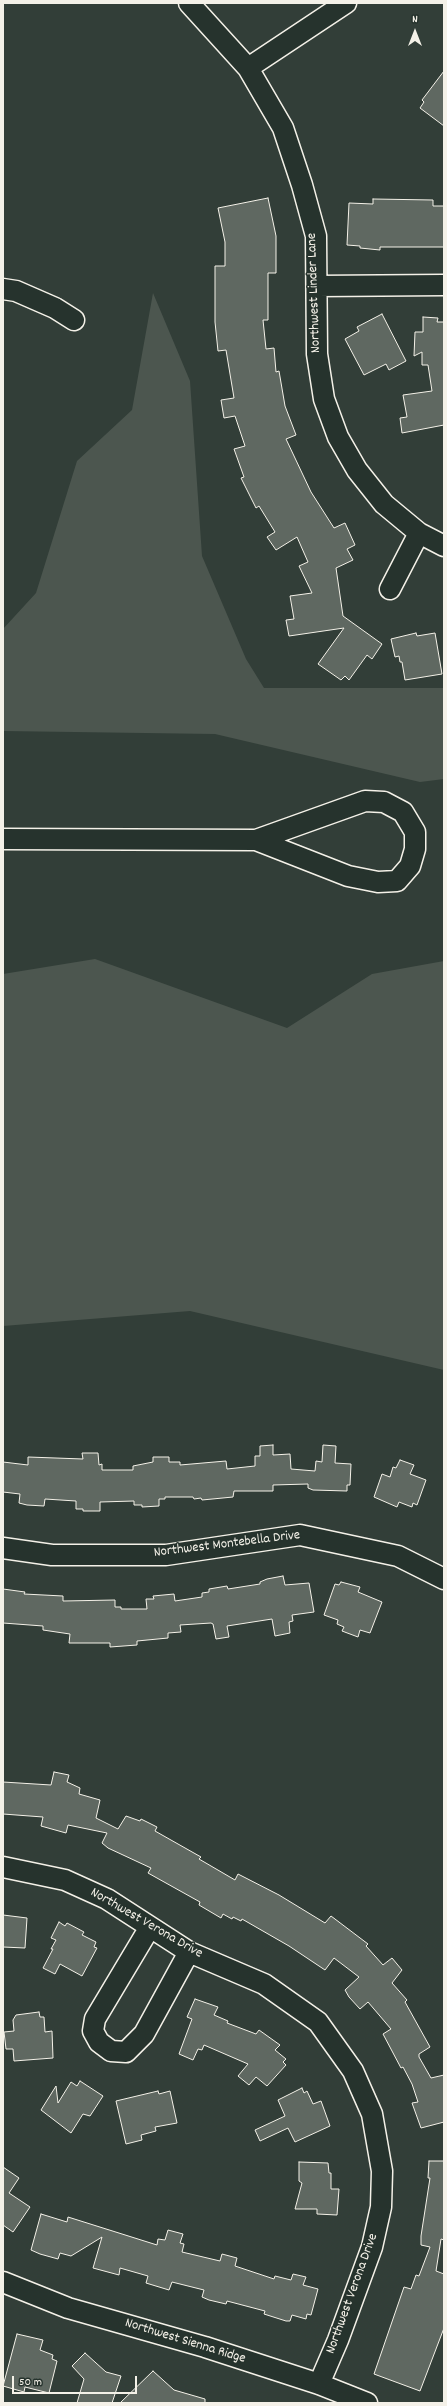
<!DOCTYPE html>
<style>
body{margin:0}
#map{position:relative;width:447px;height:2406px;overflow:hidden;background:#323e38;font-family:Dekko,sans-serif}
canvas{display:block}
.frame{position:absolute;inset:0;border:4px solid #f4f1e8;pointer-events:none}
.north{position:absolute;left:395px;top:12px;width:40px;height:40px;-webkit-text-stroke:3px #26332d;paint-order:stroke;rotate:0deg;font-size:11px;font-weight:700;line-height:16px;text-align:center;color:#f4f1e8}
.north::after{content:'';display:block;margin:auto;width:14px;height:18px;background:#f4f1e8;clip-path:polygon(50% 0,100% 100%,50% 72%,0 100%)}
.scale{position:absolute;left:12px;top:2376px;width:125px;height:18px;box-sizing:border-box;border:2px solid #f4f1e8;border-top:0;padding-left:5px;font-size:12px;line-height:14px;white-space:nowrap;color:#f4f1e8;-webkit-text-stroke:3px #26332d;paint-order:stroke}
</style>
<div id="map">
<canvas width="447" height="2406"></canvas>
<div class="frame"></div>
<div class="north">N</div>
<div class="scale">50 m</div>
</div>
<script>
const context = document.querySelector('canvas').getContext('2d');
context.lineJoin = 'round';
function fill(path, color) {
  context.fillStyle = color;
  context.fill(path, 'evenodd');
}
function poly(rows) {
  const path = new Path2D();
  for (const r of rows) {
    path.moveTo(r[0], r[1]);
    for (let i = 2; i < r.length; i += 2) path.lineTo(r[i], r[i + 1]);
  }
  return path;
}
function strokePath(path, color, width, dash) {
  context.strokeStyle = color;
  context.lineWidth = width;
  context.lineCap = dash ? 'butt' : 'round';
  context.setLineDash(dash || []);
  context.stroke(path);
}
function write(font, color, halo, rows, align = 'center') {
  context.font = font + ' Dekko,sans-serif';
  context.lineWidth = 3;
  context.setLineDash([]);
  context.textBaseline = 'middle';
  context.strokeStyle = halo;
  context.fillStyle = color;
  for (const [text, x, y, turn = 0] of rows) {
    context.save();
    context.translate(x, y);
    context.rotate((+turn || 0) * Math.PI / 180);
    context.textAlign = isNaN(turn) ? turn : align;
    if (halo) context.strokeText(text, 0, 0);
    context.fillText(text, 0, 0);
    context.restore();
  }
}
fill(poly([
 [153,293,190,381,202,556,246,659,264,688,444,688,444,779,420,782,215,734,3,731,3,629,36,593,77,461,132,410],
 [95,959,287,1028,372,974,444,961,444,1370,190,1311,3,1326,3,974]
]), '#4c564f');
const building = poly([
 [444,71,444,126,420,108,424,102,422,100,444,71],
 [268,198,276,236,276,273,268,273,268,320,263,320,266,349,274,348,276,372,279,371,285,406,296,435,286,439,311,492,334,528,345,523,355,545,347,549,353,560,336,568,343,616,382,644,372,659,367,655,349,680,345,676,341,680,318,664,344,628,289,636,286,620,294,619,290,596,312,593,299,566,308,562,297,537,276,550,267,537,275,532,259,506,256,508,241,478,244,477,234,449,245,446,235,416,224,418,221,400,234,398,226,350,218,351,215,322,215,266,225,266,225,242,218,208,268,198],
 [373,199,433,200,433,206,444,206,444,247,380,247,380,250,360,248,360,246,347,245,349,203,373,204,373,199],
 [382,314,406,361,389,370,386,364,364,375,345,339,359,331,357,327,382,314],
 [423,317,438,318,437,322,444,322,444,425,402,433,400,418,407,417,403,395,432,391,428,365,422,365,422,352,414,356,415,332,423,332,423,317],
 [416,633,417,636,435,633,442,674,405,680,402,662,400,662,399,656,395,657,391,639,416,633],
 [273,1445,273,1455,290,1454,291,1469,315,1471,316,1461,322,1462,323,1445,336,1446,335,1463,351,1464,350,1485,347,1485,347,1491,313,1490,308,1488,308,1484,273,1485,273,1491,234,1491,233,1497,202,1500,201,1498,194,1499,193,1497,165,1497,165,1499,159,1499,159,1506,142,1507,142,1505,134,1505,134,1501,100,1502,100,1511,83,1511,83,1509,76,1509,76,1501,45,1499,44,1506,27,1505,19,1503,20,1494,3,1492,3,1462,28,1465,28,1457,83,1459,82,1453,98,1453,99,1465,102,1464,102,1470,133,1470,133,1466,153,1462,153,1457,169,1457,169,1462,180,1462,180,1465,226,1461,227,1469,255,1466,255,1456,260,1456,260,1446,273,1445],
 [400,1460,414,1465,410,1474,426,1480,417,1505,413,1503,412,1507,399,1502,397,1507,374,1497,382,1474,390,1477,393,1467,396,1468,400,1460],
 [283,1576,285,1585,309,1583,314,1612,292,1615,293,1621,289,1622,290,1633,275,1636,272,1619,227,1626,229,1637,216,1639,213,1624,211,1623,180,1625,181,1632,168,1633,168,1638,137,1641,137,1645,110,1647,110,1643,69,1643,70,1634,43,1630,43,1626,3,1623,3,1589,25,1592,24,1594,63,1596,63,1601,115,1600,115,1607,121,1607,121,1609,147,1609,146,1599,154,1599,153,1596,174,1594,175,1601,202,1597,202,1593,209,1592,209,1589,227,1586,228,1589,260,1584,260,1582,267,1579,283,1576],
 [341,1582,360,1587,358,1592,382,1602,370,1633,360,1630,358,1637,342,1631,344,1627,337,1624,338,1620,324,1615,335,1584,339,1585,341,1582],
 [54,1772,69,1775,67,1782,80,1788,79,1794,100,1800,96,1818,118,1829,126,1816,140,1821,141,1819,157,1827,155,1831,201,1857,199,1859,235,1880,238,1874,279,1895,325,1923,331,1916,368,1944,366,1946,383,1965,392,1958,402,1970,392,1983,407,2000,405,2002,430,2047,419,2054,419,2057,431,2078,444,2075,444,2122,421,2128,412,2103,418,2102,412,2084,403,2067,401,2068,383,2034,391,2029,368,2002,360,2009,349,1997,345,1990,359,1977,334,1958,325,1970,289,1946,242,1919,241,1921,233,1917,232,1919,223,1914,221,1918,199,1905,200,1902,148,1873,151,1868,108,1848,102,1843,107,1833,68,1825,66,1833,41,1826,43,1817,3,1814,3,1782,51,1785,54,1772],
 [3,1915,27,1918,25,1948,3,1947,3,1915],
 [59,1922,65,1926,67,1923,84,1932,82,1935,96,1942,94,1947,97,1948,82,1976,60,1964,55,1974,43,1968,53,1949,51,1949,56,1940,51,1938,59,1922],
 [195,1999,218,2007,214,2015,228,2021,227,2023,256,2034,259,2030,280,2045,275,2050,286,2059,283,2062,286,2065,267,2086,256,2077,249,2085,238,2076,248,2064,204,2045,202,2050,198,2049,193,2060,179,2054,192,2019,187,2017,195,1999],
 [39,2012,40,2017,44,2017,45,2032,52,2031,53,2058,14,2061,13,2049,6,2049,4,2032,14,2031,13,2020,16,2015,39,2012],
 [80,2081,103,2096,90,2116,83,2114,71,2133,41,2110,56,2086,58,2103,71,2082,77,2086,80,2081],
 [302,2088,304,2093,307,2091,313,2104,321,2101,330,2126,295,2142,288,2128,260,2141,255,2130,285,2116,278,2100,302,2088],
 [158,2091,159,2094,170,2091,177,2123,155,2127,156,2131,141,2135,142,2140,126,2144,116,2101,158,2091],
 [429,2161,444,2161,444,2240,441,2239,436,2271,444,2274,444,2328,420,2391,374,2374,404,2287,411,2289,416,2275,419,2276,430,2247,421,2245,421,2236,430,2178,428,2178,429,2161],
 [299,2162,328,2163,329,2173,331,2173,331,2189,339,2189,337,2215,317,2214,317,2209,295,2209,302,2183,299,2181,299,2162],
 [3,2167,19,2178,9,2193,30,2207,13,2232,3,2225,3,2167],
 [41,2214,67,2222,68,2217,157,2245,158,2239,165,2240,168,2230,183,2234,180,2243,184,2244,182,2252,220,2261,222,2254,237,2258,235,2266,274,2279,275,2276,291,2280,293,2274,306,2277,303,2285,318,2289,311,2315,307,2314,306,2319,292,2315,290,2321,286,2321,264,2314,265,2311,227,2301,226,2304,209,2300,202,2297,204,2290,172,2282,169,2290,146,2283,148,2276,120,2268,119,2275,93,2268,102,2237,71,2256,60,2253,58,2259,40,2254,31,2250,41,2214],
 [17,2334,43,2340,40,2350,53,2355,52,2359,57,2361,49,2393,25,2387,24,2392,3,2386,17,2334],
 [85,2353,106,2372,121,2376,112,2403,77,2403,84,2379,72,2366,85,2353],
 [153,2371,174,2390,205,2399,205,2403,120,2403,153,2371]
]);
fill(building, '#5f6861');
strokePath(building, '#f4f1e8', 1);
const street = poly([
 [189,3,248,68,283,128,302,185,316,236,317,354,324,399,338,437,357,470,384,504,419,533,444,546],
 [248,68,346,3],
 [317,286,444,285],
 [3,289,16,291,55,308,74,320],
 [390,589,419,533],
 [3,839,256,840,365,801,384,802,403,812,415,832,415,849,410,866,397,881,378,882,348,876,256,840],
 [3,1548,52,1555,166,1555,300,1535,398,1556,444,1579],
 [3,1867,65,1880,107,1899,189,1952,264,1984,318,2022,353,2071,372,2114,382,2171,381,2207,372,2247,338,2340,319,2384],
 [150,1927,95,2019,93,2031,99,2042,111,2051,126,2052,144,2034,189,1952],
 [3,2282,68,2308,205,2347,319,2384,367,2403]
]);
strokePath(street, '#f4f1e8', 23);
strokePath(street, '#26332d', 20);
write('14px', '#f4f1e8', '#26332d', [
 ["Northwest Linder Lane",315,293,-92],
 ["Northwest Montebella Drive",227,1545,-7],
 ["Northwest Verona Drive",146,1924,30],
 ["Northwest Verona Drive",353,2294,-70],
 ["Northwest Sienna Ridge",185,2342,17]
]);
</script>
